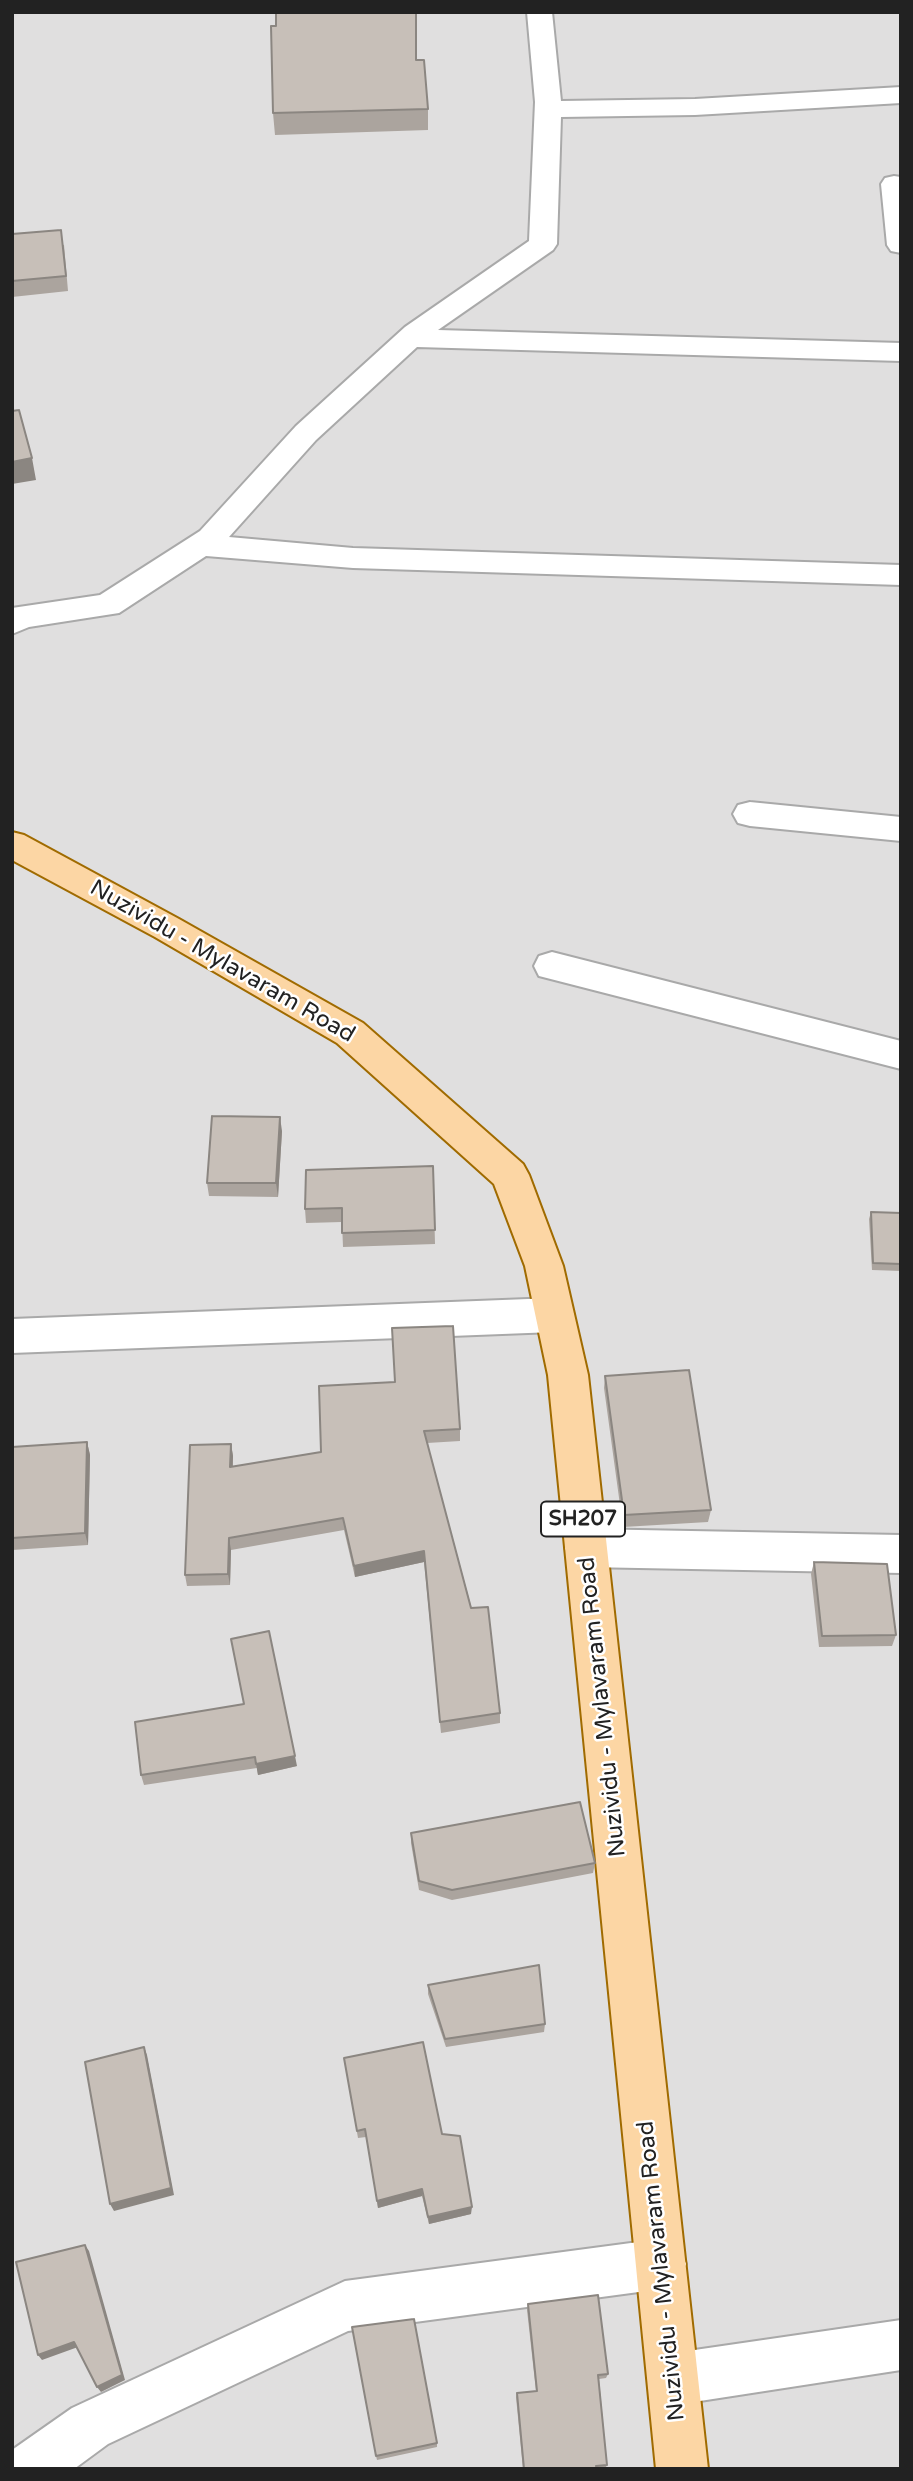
<!DOCTYPE html>
<style>
body{margin:0}
#map{position:relative;width:913px;height:2481px;overflow:hidden;background:#f2efe9;font-family:"Varela Round",sans-serif}
canvas{display:block}
.frame{position:absolute;inset:0;border:14px solid #222;pointer-events:none}
</style>
<div id="map">
<canvas width="913" height="2481"></canvas>
<div class="frame"></div>
</div>
<script>
const context = document.querySelector('canvas').getContext('2d');
context.lineJoin = 'round';
function fill(path, color) {
  context.fillStyle = color;
  context.fill(path, 'evenodd');
}
function poly(rows) {
  const path = new Path2D();
  for (const r of rows) {
    path.moveTo(r[0], r[1]);
    for (let i = 2; i < r.length; i += 2) path.lineTo(r[i], r[i + 1]);
  }
  return path;
}
function strokePath(path, color, width, dash) {
  context.strokeStyle = color;
  context.lineWidth = width;
  context.lineCap = dash ? 'butt' : 'round';
  context.setLineDash(dash || []);
  context.stroke(path);
}
function write(font, color, halo, rows, align = 'center') {
  context.font = font + ' "Varela Round",sans-serif';
  context.lineWidth = 5;
  context.setLineDash([]);
  context.textBaseline = 'middle';
  context.strokeStyle = halo;
  context.fillStyle = color;
  for (const [text, x, y, turn = 0] of rows) {
    context.save();
    context.translate(x, y);
    context.rotate((+turn || 0) * Math.PI / 180);
    context.textAlign = isNaN(turn) ? turn : align;
    if (halo) context.strokeText(text, 0, 0);
    context.fillText(text, 0, 0);
    context.restore();
  }
}
fill(poly([
 [12,12,901,12,901,2469,12,2469]
]), '#e0dfdf');
const minor = poly([
 [527,12,552,12,561,101,695,99,901,87,901,103,695,115,561,117,557,244,553,250,438,330,901,343,901,361,417,347,316,440,229,537,353,548,901,565,901,585,353,568,206,556,119,613,29,627,12,634,12,608,100,595,200,531,296,426,405,327,529,241,535,102,527,12],
 [894,176,901,177,901,253,891,251,887,245,881,184,885,178,894,176],
 [750,802,901,817,901,841,750,826,738,823,733,814,738,805,750,802],
 [552,952,901,1041,901,1069,539,976,534,966,539,956,552,952],
 [554,1298,568,1303,574,1315,568,1327,554,1332,12,1353,12,1319,554,1298],
 [586,1529,901,1535,901,1573,586,1567,571,1561,565,1548,571,1535,586,1529],
 [661,2239,679,2246,686,2264,679,2282,661,2289,348,2331,108,2444,74,2469,12,2469,12,2450,72,2408,345,2281,661,2239],
 [901,2320,901,2370,674,2405,656,2397,648,2379,656,2361,674,2353,901,2320]
]);
const primary = poly([
 [12,832,24,835,179,919,363,1023,523,1164,529,1175,563,1266,588,1375,708,2469,656,2469,548,1375,525,1266,494,1184,337,1043,155,937,12,860,12,832]
]);
strokePath(minor, '#a9a9a9', 4);
strokePath(primary, '#a06b00', 4);
fill(minor, '#fff');
fill(primary, '#fcd6a4');
fill(poly([
 [417,60,428,109,428,130,275,135,273,113],
 [12,234,64,245,68,291,12,297],
 [282,1131,278,1197,209,1196,207,1183],
 [433,1166,435,1244,343,1247,342,1222,306,1223,305,1209],
 [871,1212,901,1213,901,1271,872,1270,869,1219],
 [605,1376,711,1510,708,1522,623,1527,604,1388],
 [319,1386,460,1429,460,1441,427,1443,500,1713,500,1723,441,1733,424,1562,355,1577,344,1530,231,1550,230,1585,187,1586,185,1575,231,1444,233,1456,233,1467,321,1452],
 [87,1442,90,1455,88,1545,12,1550,12,1447],
 [814,1562,896,1635,892,1646,819,1647,811,1574],
 [135,1722,297,1766,258,1775,257,1768,144,1785,141,1775],
 [411,1833,595,1863,593,1873,452,1900,419,1890,411,1843],
 [428,1985,545,2024,544,2032,446,2047,428,1994],
 [344,2058,442,2134,471,2214,429,2224,422,2196,378,2208,366,2137,358,2138],
 [528,2304,608,2374,606,2378,599,2379,607,2465,605,2469,523,2469,516,2397,517,2393,536,2391,527,2310],
 [437,2443,437,2447,377,2460,376,2456]
]), '#aba49e');
fill(poly([
 [32,458,36,480,12,484,12,462],
 [280,1117,282,1131,278,1197,276,1183],
 [87,1442,90,1455,88,1545,85,1533],
 [231,1444,233,1456,232,1479,230,1467],
 [229,1538,231,1550,230,1585,228,1574],
 [424,1551,424,1562,355,1577,354,1566],
 [295,1756,297,1766,258,1775,256,1764],
 [144,2047,147,2055,174,2195,114,2211,110,2204],
 [422,2189,422,2196,378,2208,377,2201],
 [472,2207,471,2214,429,2224,428,2217],
 [85,2245,89,2251,125,2380,101,2392,97,2387],
 [74,2342,78,2347,42,2360,38,2355]
]), '#8b8681');
const building = poly([
 [276,12,416,12,416,60,424,60,428,109,273,113,271,26,276,26,276,12],
 [61,230,66,276,12,281,12,234,61,230],
 [19,410,32,458,12,462,12,411,19,410],
 [212,1116,280,1117,276,1183,207,1183,212,1116],
 [433,1166,435,1230,342,1233,342,1208,305,1209,306,1170,433,1166],
 [871,1212,901,1213,901,1264,873,1263,871,1212],
 [453,1326,460,1429,424,1431,471,1608,488,1607,500,1713,440,1722,424,1551,354,1566,343,1518,229,1538,228,1574,185,1575,190,1445,231,1444,230,1467,321,1452,319,1386,395,1382,392,1328,453,1326],
 [689,1370,711,1510,624,1515,605,1376,689,1370],
 [87,1442,85,1533,12,1538,12,1447,87,1442],
 [814,1562,887,1564,896,1635,822,1636,814,1562],
 [269,1631,295,1756,256,1764,255,1757,141,1775,135,1722,244,1704,231,1639,269,1631],
 [580,1802,595,1863,452,1890,419,1881,411,1833,580,1802],
 [539,1965,545,2024,445,2039,428,1985,539,1965],
 [423,2042,442,2134,460,2136,472,2207,428,2217,422,2189,377,2201,365,2129,357,2131,344,2058,423,2042],
 [144,2047,171,2188,110,2204,85,2062,144,2047],
 [85,2245,122,2375,97,2387,74,2342,38,2355,16,2262,85,2245],
 [598,2295,608,2374,598,2375,607,2465,596,2466,597,2469,524,2469,517,2393,537,2391,528,2304,598,2295],
 [414,2319,437,2443,376,2456,352,2327,414,2319]
]);
fill(building, '#c7bfb8');
strokePath(building, '#8b8681', 2);
for (const [x, y, w] of [
 [583,1519,84]
]) {
  const box = new Path2D();
  box.roundRect(x - w / 2, y - 17.5, w, 35, 5);
  context.fillStyle = '#fff';
  context.fill(box);
  strokePath(box, '#222', 2);
}
write('bold 21px', '#222', null, [
 ["SH207",583,1519]
]);
write('23px', '#222', '#fff', [
 ["Nuzividu - Mylavaram Road",222,962,30],
 ["Nuzividu - Mylavaram Road",603,1707,-96],
 ["Nuzividu - Mylavaram Road",662,2271,-96]
]);
</script>
